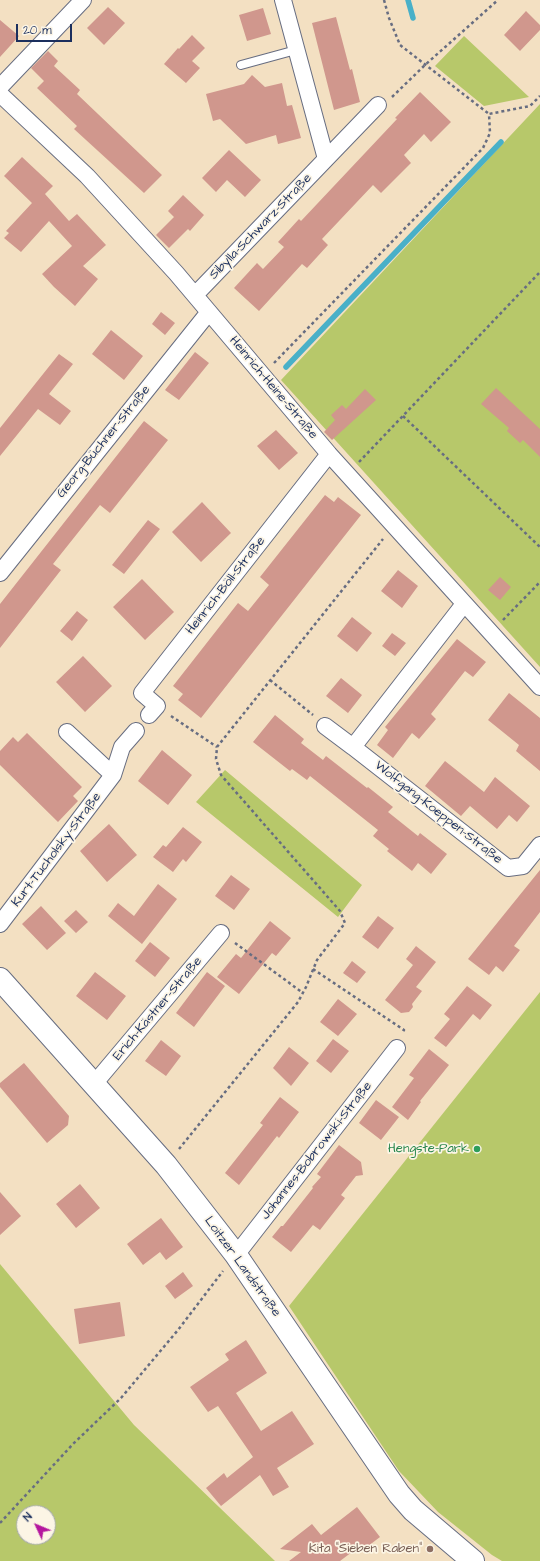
<!DOCTYPE html>
<meta charset="utf-8">
<style>
body{margin:0}
#map{position:relative;width:540px;height:1561px;overflow:hidden;background:#f3e0c2;font-family:"Architects Daughter",sans-serif}
canvas{display:block}
.north{position:absolute;left:16px;top:1505px;width:40px;height:40px;box-sizing:border-box;background:#fcf5e5;border:1px solid #a2a6af;border-radius:50%;rotate:314deg;font-size:11px;font-weight:700;line-height:16px;text-align:center;color:#1b2f5e}
.north::after{content:'';display:block;margin:auto;width:14px;height:18px;background:#b5179e;clip-path:polygon(50% 0,100% 100%,50% 72%,0 100%)}
.scale{position:absolute;left:16px;top:24px;width:56px;height:18px;box-sizing:border-box;border:2px solid #1b2f5e;border-top:0;padding-left:5px;font-size:12px;line-height:14px;white-space:nowrap;color:#1b2f5e;-webkit-text-stroke:3px #fcf5e5;paint-order:stroke}
</style>
<div id="map">
<canvas width="540" height="1561"></canvas>
<div class="north">N</div>
<div class="scale">20 m</div>
</div>
<script>
const context = document.querySelector('canvas').getContext('2d');
context.lineJoin = 'round';
function fill(path, color) {
  context.fillStyle = color;
  context.fill(path, 'evenodd');
}
function poly(rows) {
  const path = new Path2D();
  for (const r of rows) {
    path.moveTo(r[0], r[1]);
    for (let i = 2; i < r.length; i += 2) path.lineTo(r[i], r[i + 1]);
  }
  return path;
}
function strokePath(path, color, width, dash) {
  context.strokeStyle = color;
  context.lineWidth = width;
  context.lineCap = dash ? 'butt' : 'round';
  context.setLineDash(dash || []);
  context.stroke(path);
}
function write(font, color, halo, rows, align = 'center') {
  context.font = font + ' "Architects Daughter",sans-serif';
  context.lineWidth = 3.5;
  context.setLineDash([]);
  context.textBaseline = 'middle';
  context.strokeStyle = halo;
  context.fillStyle = color;
  for (const [text, x, y, turn = 0] of rows) {
    context.save();
    context.translate(x, y);
    context.rotate((+turn || 0) * Math.PI / 180);
    context.textAlign = isNaN(turn) ? turn : align;
    if (halo) context.strokeText(text, 0, 0);
    context.fillText(text, 0, 0);
    context.restore();
  }
}
fill(poly([
 [464,36,529,97,484,106,435,66],
 [540,104,540,667,281,380],
 [225,770,362,885,338,917,196,802],
 [540,992,540,1561,502,1561,492,1555,438,1512,399,1471,289,1306],
 [0,1264,134,1425,275,1561,0,1561],
 [24,1513,48,1513,48,1537,24,1537]
]), '#b7c86a');
strokePath(poly([
 [408,0,413,18],
 [286,367,501,142]
]), '#49b0c8', 5.5);
fill(poly([
 [108,7,125,23,104,45,87,28],
 [263,8,271,34,247,41,239,15],
 [526,11,540,25,540,30,520,51,504,35],
 [336,17,350,70,352,69,360,102,334,110,312,23],
 [0,20,19,36,0,57],
 [192,35,205,48,192,61,200,68,186,83,164,64,178,48,179,49],
 [48,51,58,61,54,66,80,90,77,94,162,175,144,193,74,129,77,126,37,88,44,81,31,68],
 [252,75,265,87,282,83,287,106,292,105,301,138,278,144,276,135,246,144,220,119,213,121,206,94,244,84],
 [420,92,451,122,431,142,424,134,404,155,411,163,381,193,373,185,322,239,328,245,307,268,302,264,259,311,234,288,257,263,263,269,284,247,278,242,299,219,301,221,397,119,395,118],
 [229,150,261,180,245,197,227,180,216,192,202,178],
 [22,157,53,186,45,194,69,221,77,214,106,245,83,266,98,279,75,306,54,287,42,274,72,246,49,221,21,252,4,238,9,233,6,231,32,203,4,176],
 [183,195,204,215,190,231,188,229,169,248,156,235,174,217,168,211],
 [161,312,175,323,165,335,152,324],
 [111,330,143,356,124,380,92,354],
 [195,352,209,363,179,400,165,390],
 [59,354,73,364,49,394,71,411,60,425,38,409,0,456,0,428],
 [496,388,540,429,540,457,523,440,520,443,507,431,509,428,481,404],
 [365,389,376,400,332,440,324,432,335,420,331,415,342,405,346,409],
 [144,421,168,440,110,513,100,505,53,564,61,570,0,648,0,604],
 [276,430,298,453,279,470,257,446],
 [325,495,334,502,338,497,361,515,201,718,178,700,183,694,173,686,238,603,248,611,269,585,260,577],
 [202,502,231,533,201,562,172,532],
 [148,520,160,529,124,574,112,565],
 [398,570,418,586,402,608,381,591],
 [500,577,511,587,500,600,488,590],
 [142,579,174,612,145,640,113,607],
 [77,611,88,620,72,641,60,631],
 [352,617,372,633,357,652,337,636],
 [392,633,406,643,395,656,382,646],
 [457,639,486,662,473,677,465,671,431,714,436,719,419,739,412,733,393,758,377,745,388,730,385,727],
 [83,656,112,686,85,712,56,682],
 [341,678,362,695,348,713,326,696],
 [509,693,540,718,540,771,516,751,519,745,488,720],
 [275,715,304,739,301,743,323,760,326,756,367,788,368,787,393,807,388,812,418,836,420,833,447,854,431,874,418,863,412,871,387,851,389,849,373,836,378,830,310,776,307,780,292,769,290,771,253,742],
 [27,733,82,787,73,796,78,801,58,822,0,765,0,751,13,737,18,742],
 [162,750,192,775,168,805,138,781],
 [445,761,484,792,495,777,530,806,517,822,509,815,497,829,470,806,461,816,425,786],
 [109,824,137,855,107,882,80,851],
 [183,827,202,842,186,862,183,859,173,872,153,857,163,845,166,847],
 [540,870,540,912,514,946,520,950,503,972,496,966,489,975,468,959],
 [231,875,250,889,234,910,215,896],
 [158,884,177,899,142,944,108,916,118,903,134,916],
 [41,906,66,933,47,950,22,924],
 [76,910,88,922,76,933,64,921],
 [378,916,394,928,378,949,362,937],
 [270,921,291,938,276,956,272,953,239,994,217,977,236,954,241,958],
 [150,942,170,958,155,977,135,961],
 [416,946,436,962,416,987,422,991,412,1004,413,1007,409,1012,401,1013,385,1000,413,965,406,959],
 [352,961,366,972,357,983,343,973],
 [95,972,126,996,107,1020,76,996],
 [207,972,225,986,194,1027,176,1013],
 [467,986,492,1005,480,1020,473,1014,446,1047,434,1038,450,1019,444,1014],
 [338,999,357,1014,338,1036,320,1022],
 [333,1039,349,1051,331,1073,316,1061],
 [161,1040,181,1056,166,1076,145,1061],
 [289,1047,309,1063,291,1086,273,1068],
 [429,1049,449,1065,420,1101,421,1102,408,1120,392,1107,414,1078,409,1075],
 [24,1063,69,1116,68,1125,47,1143,0,1087,0,1083],
 [280,1097,299,1112,279,1138,277,1136,239,1185,225,1173,263,1125,260,1123],
 [376,1100,399,1117,381,1140,359,1123],
 [339,1145,361,1162,363,1175,356,1176,341,1195,345,1198,320,1230,313,1225,291,1252,272,1237,281,1226,283,1226,313,1188,312,1187,321,1177,317,1174],
 [80,1184,100,1208,76,1228,56,1204],
 [0,1192,21,1216,0,1235],
 [161,1218,183,1247,166,1260,160,1252,143,1265,127,1244],
 [183,1272,193,1286,175,1299,165,1286],
 [120,1302,125,1336,79,1344,74,1309],
 [246,1340,267,1373,236,1393,261,1431,292,1411,314,1444,277,1468,289,1487,273,1496,260,1475,221,1506,206,1488,224,1473,227,1478,253,1457,218,1406,208,1412,190,1387,229,1360,225,1354],
 [357,1507,380,1537,359,1553,356,1549,340,1561,289,1561,301,1552,280,1549,312,1524,321,1535]
]), '#d0978d');
const service = poly([
 [241,65,296,50]
]);
const minor = poly([
 [0,87,83,0],
 [0,94,87,176,176,273,329,454,540,687],
 [326,159,378,105],
 [195,295,326,159,283,0],
 [0,573,209,312],
 [464,604,353,747,508,868,523,866,540,845],
 [149,715,157,706,142,693,329,454],
 [325,726,353,747],
 [67,732,113,775],
 [0,924,113,775,122,747,136,731],
 [94,1084,221,933],
 [236,1255,397,1048]
]);
const secondary = poly([
 [0,979,166,1165,236,1255,399,1494,413,1510,473,1561]
]);
strokePath(service, '#676d81', 10);
strokePath(minor, '#676d81', 18);
strokePath(secondary, '#676d81', 24);
strokePath(poly([
 [384,0,389,18,400,45,489,114],
 [392,97,425,65,498,0],
 [274,363,483,148,490,133,489,114,530,106,540,96],
 [403,416,540,547],
 [359,462,540,272],
 [503,620,540,582],
 [270,680,313,715],
 [171,716,217,747],
 [235,943,303,993],
 [313,969,404,1030,403,1032],
 [179,1149,298,1002,306,987,317,960,345,923,340,911,221,775,216,759,217,747,383,539],
 [0,1523,73,1444,121,1398,178,1330,223,1271]
]), '#676d81', 2.5, [3, 3]);
strokePath(service, '#fff', 8);
strokePath(minor, '#fff', 16);
strokePath(secondary, '#fff', 22);
for (const [x, y, r, color] of [
 [477,1149,4,"#2e9e5b"],
 [430,1549,4,"#8d6e63"]
]) {
  const dot = new Path2D();
  dot.arc(x, y, r, 0, 2 * Math.PI);
  context.fillStyle = color;
  context.fill(dot);
  strokePath(dot, '#fcf5e5', 1.5);
}
write('13px', '#1b2f5e', '#fcf5e5', [
 ["Sibylla-Schwarz-Straße",261,227,-46],
 ["Heinrich-Heine-Straße",273,388,50],
 ["Georg-Büchner-Straße",104,442,-51],
 ["Heinrich-Böll-Straße",226,586,-52],
 ["Wolfgang-Koeppen-Straße",438,813,38],
 ["Kurt-Tucholsky-Straße",57,850,-53],
 ["Erich-Kästner-Straße",158,1009,-50],
 ["Johannes-Bobrowski-Straße",317,1151,-52],
 ["Loitzer Landstraße",242,1267,54]
]);
write('13px', '#27864d', '#fcf5e5', [
 ["Hengste-Park",469,1149]
], 'right');
write('13px', '#785e54', '#fcf5e5', [
 ["Kita \"Sieben Raben\"",422,1549]
], 'right');
</script>
